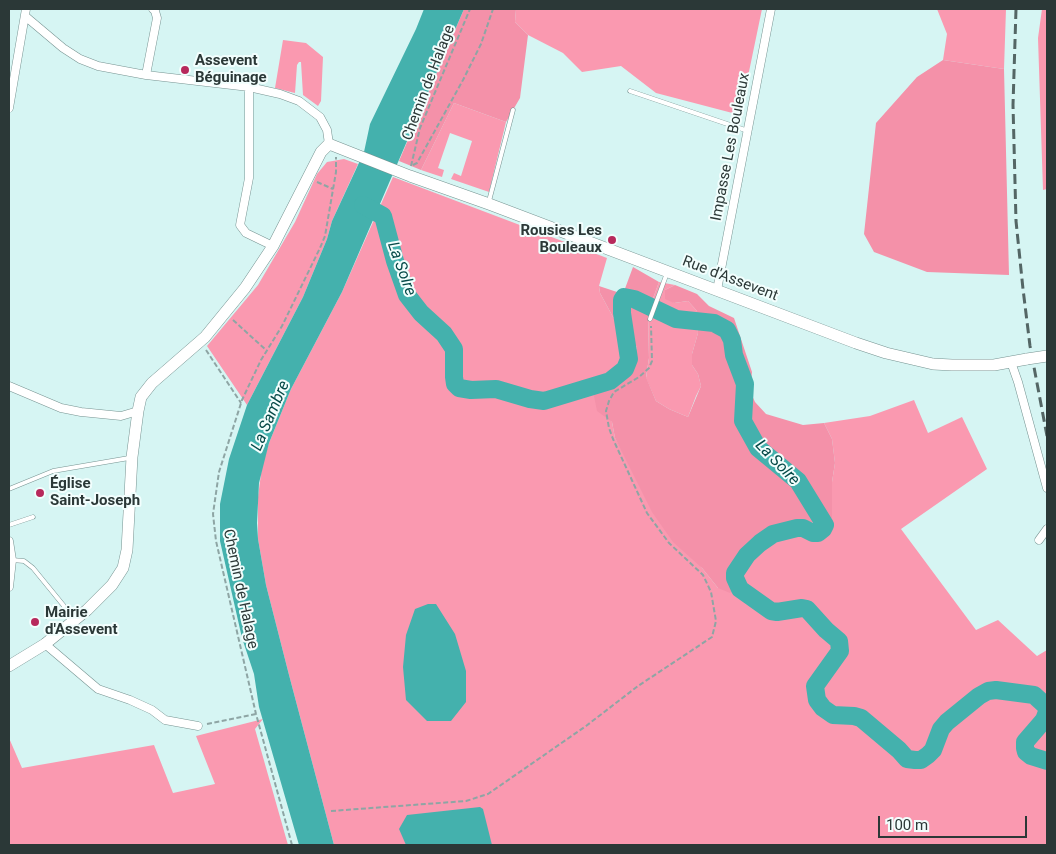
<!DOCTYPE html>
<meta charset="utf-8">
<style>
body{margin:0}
#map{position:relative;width:1056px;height:854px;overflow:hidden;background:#d6f5f3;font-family:Roboto,sans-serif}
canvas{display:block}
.frame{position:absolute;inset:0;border:10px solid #2b3837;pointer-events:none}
.scale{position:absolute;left:878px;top:816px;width:149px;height:22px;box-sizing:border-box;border:2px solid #2b3837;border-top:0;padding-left:6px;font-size:15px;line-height:18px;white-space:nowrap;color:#2b3837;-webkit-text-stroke:4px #f2fefd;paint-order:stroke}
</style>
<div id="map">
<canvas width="1056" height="854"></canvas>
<div class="frame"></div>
<div class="scale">100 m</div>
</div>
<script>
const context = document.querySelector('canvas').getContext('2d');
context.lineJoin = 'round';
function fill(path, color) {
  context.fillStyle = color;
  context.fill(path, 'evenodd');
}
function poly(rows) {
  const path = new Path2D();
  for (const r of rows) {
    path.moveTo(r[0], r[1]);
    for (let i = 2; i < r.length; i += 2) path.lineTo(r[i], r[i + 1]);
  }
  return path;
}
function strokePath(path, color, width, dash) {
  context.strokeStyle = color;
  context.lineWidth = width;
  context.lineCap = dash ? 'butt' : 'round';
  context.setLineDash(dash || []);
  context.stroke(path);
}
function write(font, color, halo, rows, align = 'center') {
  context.font = font + ' Roboto,sans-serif';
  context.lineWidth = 4;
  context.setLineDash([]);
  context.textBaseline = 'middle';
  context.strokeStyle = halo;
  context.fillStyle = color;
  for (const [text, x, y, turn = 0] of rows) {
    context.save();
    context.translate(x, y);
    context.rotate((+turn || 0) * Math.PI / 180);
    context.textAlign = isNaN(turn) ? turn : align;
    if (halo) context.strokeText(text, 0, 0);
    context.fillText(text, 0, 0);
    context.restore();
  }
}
fill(poly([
 [516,9,762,9,740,115,656,93,621,66,582,72,563,53,528,35,515,22],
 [937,9,1006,9,1004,69,943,60,947,34],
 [1042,9,1047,9,1047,189,1043,190,1038,38],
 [283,40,306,43,323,57,321,101,318,106,303,95,301,62,299,62,297,65,295,93,275,88],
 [454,103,506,122,489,192,451,179,454,173,461,176,472,141,450,133,438,168,444,170,442,177,421,170],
 [344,159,358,164,332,221,327,239,303,297,247,405,207,346,258,285,295,222,317,174,327,162],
 [393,177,607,258,599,286,600,293,613,317,637,347,631,366,614,381,593,391,612,422,615,438,623,452,702,568,718,588,733,578,734,572,740,560,759,541,771,533,797,524,809,522,829,523,832,518,832,482,835,463,832,439,824,423,870,416,914,400,928,433,962,417,987,469,901,529,976,630,998,620,1037,656,1047,650,1047,845,334,845,289,675,266,585,258,539,258,497,262,466,269,443,291,389,342,292],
 [659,282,675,285,665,290,674,303,688,301,697,311,698,333,692,354,692,365,698,374,701,386,696,396,688,417,669,409,656,401,646,378,649,358,648,312],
 [263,719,255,729,288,845,9,845,9,738,22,768,154,745,173,793,215,784,196,736]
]), '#fa99b0');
fill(poly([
 [464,9,516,9,515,22,528,35,520,98,506,122,454,103,421,170,399,161],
 [943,60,1004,69,1009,275,927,272,874,252,864,234,876,123,917,77],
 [633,267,659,282,648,312,649,358,646,377,656,401,669,409,688,417,701,386,698,374,692,365,692,354,698,333,697,311,688,301,674,303,665,299,665,290,675,285,697,294,709,306,734,318,752,372,750,391,755,402,766,414,803,425,824,423,832,439,835,463,832,482,832,518,829,524,809,522,797,524,771,533,759,541,740,560,734,572,735,585,730,593,718,588,702,568,673,542,652,512,615,438,612,422,597,411,593,391,614,381,631,366,637,347,613,317,600,293,599,286,623,294]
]), '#f491a9');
fill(poly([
 [424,9,464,9,342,292,291,389,269,443,259,483,257,523,258,539,266,585,289,675,334,845,299,845,259,707,254,674,242,638,220,541,220,504,229,459,247,405,303,297,327,239,332,221,364,152,370,124,416,29],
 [428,604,436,604,455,634,466,671,466,702,451,721,427,721,406,700,403,667,406,635,415,609],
 [480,807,483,809,492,845,406,845,399,829,407,815]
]), '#44b1ad');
strokePath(poly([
 [363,205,383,216,395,261,407,295,421,313,444,334,454,349,454,377,455,384,459,388,471,390,496,389,530,399,544,401,610,381,625,369,629,359,622,313,622,300,624,297,634,299,676,319,714,323,727,330,732,340,734,355,745,384,743,421,758,448,798,481,825,525,823,529,818,533,813,533,803,528,797,528,773,534,760,543,747,555,735,573,735,578,740,589,771,611,777,612,802,608,807,609,826,630,839,641,840,651,815,686,817,700,823,708,833,715,854,716,861,718,899,750,907,759,915,760,921,760,928,755,933,750,941,729,947,722,979,696,988,691,996,690,1034,695,1046,706,1047,712,1044,720,1025,742,1025,748,1026,752,1031,756,1047,761]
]), '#44b1ad', 18);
const lane = poly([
 [630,91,748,131],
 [489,201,513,110],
 [650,319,667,273],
 [9,489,53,471,129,458],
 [9,525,33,517],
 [12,560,24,561,33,568,64,606]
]);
const street = poly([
 [25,16,63,48,80,59,98,66,146,75,249,87,280,94,299,101,320,117,327,130,329,144],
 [146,75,157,18,155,11,153,9],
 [249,87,249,178,240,225,246,233,273,246],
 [9,108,26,9],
 [717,290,771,9],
 [1011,362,1018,382,1047,488],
 [9,386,61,408,81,412,121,416,138,411],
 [1039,540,1047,529],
 [9,541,12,560,9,587],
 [45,644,98,689,130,700,152,710,165,720,198,726]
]);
const secondary = poly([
 [9,666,45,644,87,610,112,585,123,568,127,550,132,457,138,411,141,397,152,383,205,337,245,288,273,246,321,152,329,144,410,176,489,204,856,343,886,353,933,364,952,365,994,365,1027,359]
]);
strokePath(lane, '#769391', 5);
strokePath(street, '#769391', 9);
strokePath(secondary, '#769391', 12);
strokePath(poly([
 [413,165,417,163,463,80,481,44,493,9],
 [411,166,420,128,470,9],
 [317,182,333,189],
 [233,320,266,350],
 [206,350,241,403],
 [207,724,256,714],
 [331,811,466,801,488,794,586,726,638,686,712,637,716,621,711,592,703,575,669,543,647,513,613,439,609,428,606,411,609,401,614,392,639,377,649,368,652,361,651,326],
 [292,845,256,714,216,541,213,514,219,472,242,400,261,360,282,326,320,248,325,236,336,172,336,157]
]), '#8ea5a4', 2, [5, 2.5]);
strokePath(lane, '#fff', 4);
strokePath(street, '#fff', 8);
strokePath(secondary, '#fff', 11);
strokePath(poly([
 [1016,9,1013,105,1016,221,1023,289,1030,346,1047,436]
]), '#546665', 3, [10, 5]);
const secondaryBridge = poly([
 [1027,359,1047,356]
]);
strokePath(secondaryBridge, '#769391', 12, []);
strokePath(secondaryBridge, '#fff', 11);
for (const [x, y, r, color] of [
 [185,70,5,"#b7295c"],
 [612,240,5,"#b7295c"],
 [40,493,5,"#b7295c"],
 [35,622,5,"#b7295c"]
]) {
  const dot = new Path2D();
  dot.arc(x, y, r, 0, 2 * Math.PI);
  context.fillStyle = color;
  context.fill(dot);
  strokePath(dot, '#f2fefd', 2);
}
write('bold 15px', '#2b3837', '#f2fefd', [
 ["Assevent",195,61],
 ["Béguinage",195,78],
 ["Rousies Les",602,231,"right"],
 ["Bouleaux",602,248,"right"],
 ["Église",50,484],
 ["Saint-Joseph",50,501],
 ["Mairie",45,613],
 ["d'Assevent",45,630]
], 'left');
write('15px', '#2b3837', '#f2fefd', [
 ["Chemin de Halage",429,83,-69],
 ["Impasse Les Bouleaux",731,147,-79],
 ["Rue d'Assevent",730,279,21],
 ["Chemin de Halage",240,589,78]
]);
write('italic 16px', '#064a48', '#f2fefd', [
 ["La Solre",401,269,70],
 ["La Sambre",271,416,-67],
 ["La Solre",777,463,46]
]);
</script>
